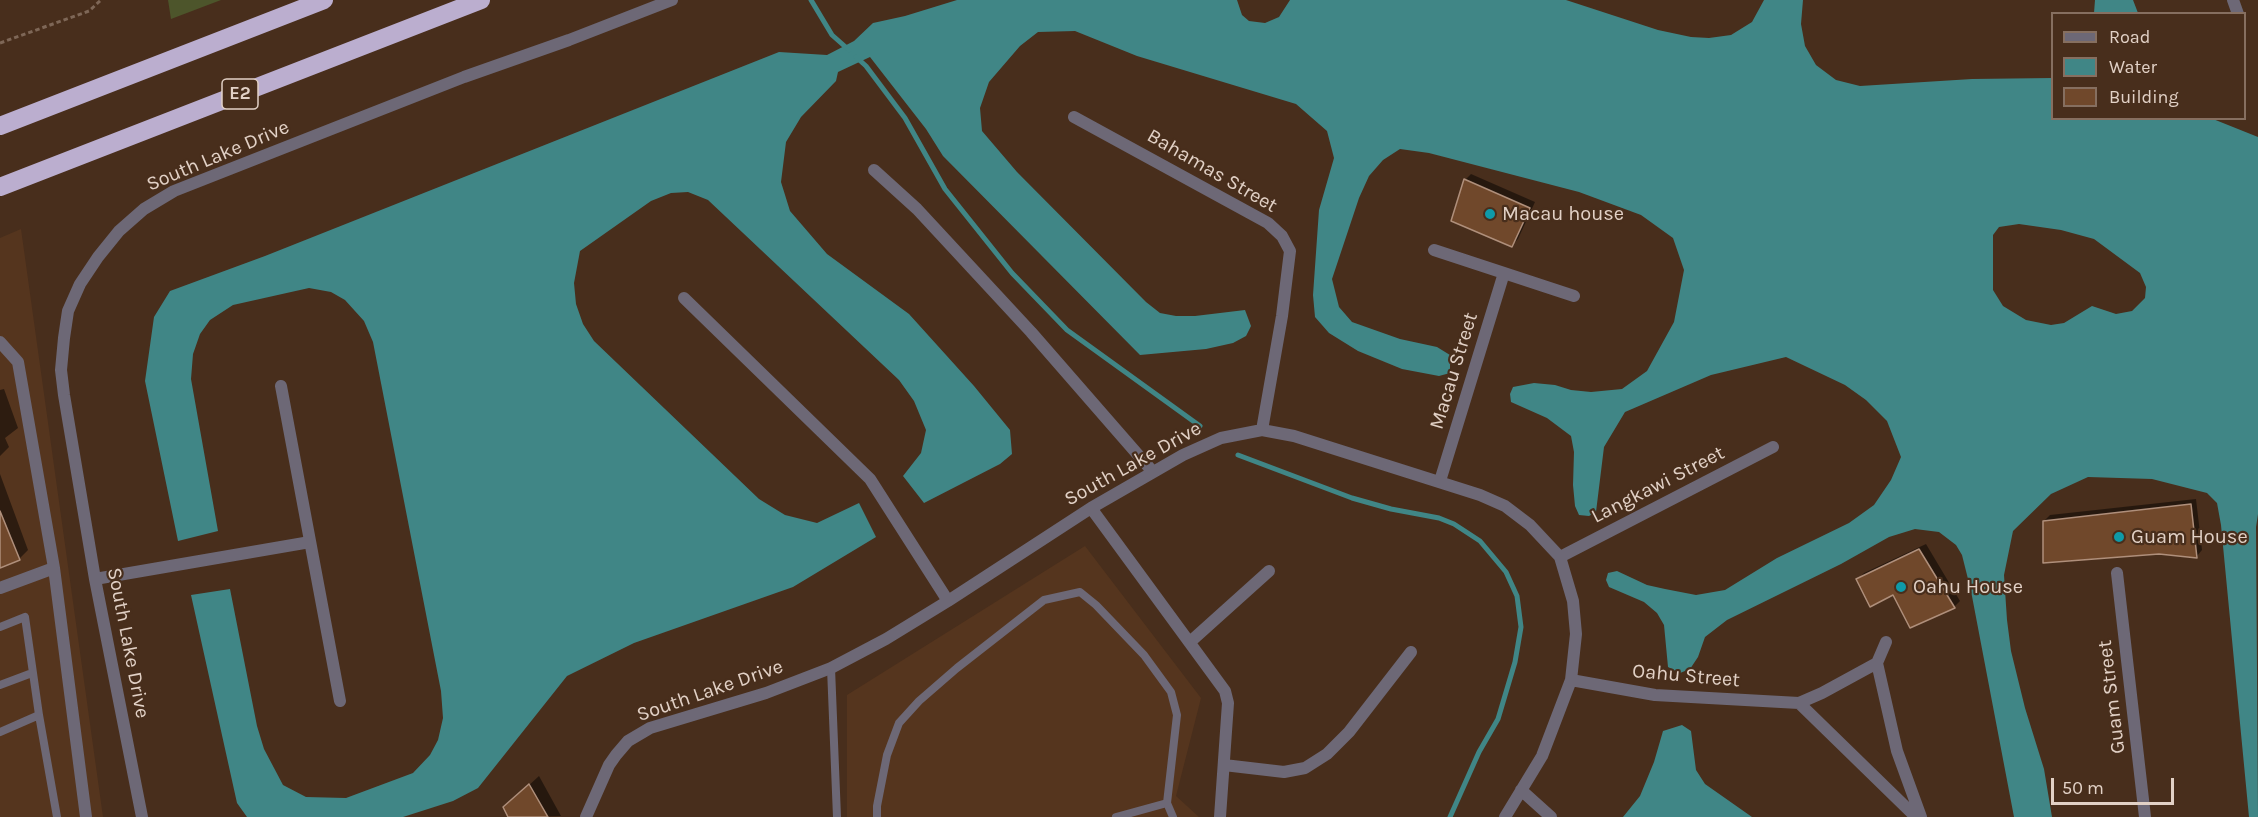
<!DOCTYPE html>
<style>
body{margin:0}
#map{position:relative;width:2258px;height:817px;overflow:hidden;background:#482e1c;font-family:Karla,sans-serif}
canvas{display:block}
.legend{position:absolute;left:2051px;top:12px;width:195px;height:108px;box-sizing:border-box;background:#482e1c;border:2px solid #866f60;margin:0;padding:8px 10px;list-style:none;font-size:18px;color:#e2d1c6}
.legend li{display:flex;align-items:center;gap:12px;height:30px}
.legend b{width:30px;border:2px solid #866f60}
.scale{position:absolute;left:2051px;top:778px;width:123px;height:27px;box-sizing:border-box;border:3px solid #e2d1c6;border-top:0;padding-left:8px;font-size:18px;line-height:21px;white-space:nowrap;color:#e2d1c6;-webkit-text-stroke:4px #482e1c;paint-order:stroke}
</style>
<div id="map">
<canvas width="2258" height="817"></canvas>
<ul class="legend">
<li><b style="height:8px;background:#6d6876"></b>Road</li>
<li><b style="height:16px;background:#408686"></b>Water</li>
<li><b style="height:16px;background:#70482b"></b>Building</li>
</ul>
<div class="scale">50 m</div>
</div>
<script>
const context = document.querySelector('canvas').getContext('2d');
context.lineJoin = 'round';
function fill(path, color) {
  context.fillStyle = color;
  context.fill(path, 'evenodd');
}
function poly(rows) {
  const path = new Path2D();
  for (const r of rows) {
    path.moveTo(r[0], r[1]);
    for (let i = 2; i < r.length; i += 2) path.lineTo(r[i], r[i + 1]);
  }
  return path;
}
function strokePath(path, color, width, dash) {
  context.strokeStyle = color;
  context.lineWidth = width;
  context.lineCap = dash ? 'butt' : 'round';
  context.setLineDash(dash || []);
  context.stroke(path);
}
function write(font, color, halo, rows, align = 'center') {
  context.font = font + ' Karla,sans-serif';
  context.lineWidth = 4.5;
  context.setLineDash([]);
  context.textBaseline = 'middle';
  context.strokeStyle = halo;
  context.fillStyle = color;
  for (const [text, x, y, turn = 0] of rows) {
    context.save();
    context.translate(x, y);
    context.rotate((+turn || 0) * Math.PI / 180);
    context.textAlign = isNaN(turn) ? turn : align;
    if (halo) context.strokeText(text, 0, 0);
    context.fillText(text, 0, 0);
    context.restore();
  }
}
fill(poly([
 [21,229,103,817,0,817,0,238],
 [1085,546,1201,698,1176,796,1199,817,847,817,847,695]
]), '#55351e');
fill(poly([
 [168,0,221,0,171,19]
]), '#4d552b');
fill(poly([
 [957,0,1237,0,1242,15,1249,21,1265,23,1279,17,1290,0,1566,0,1658,30,1691,37,1709,38,1731,35,1752,22,1764,0,1803,0,1801,24,1805,46,1816,65,1836,80,1860,86,1972,79,2052,78,2052,118,2213,119,2258,137,2258,514,2256,527,2258,817,2249,817,2221,525,2217,503,2207,493,2152,479,2088,477,2051,494,2013,531,2004,575,2007,620,2011,651,2025,708,2044,769,2052,817,2014,817,1971,591,1962,555,1956,545,1939,532,1915,529,1889,537,1841,564,1727,620,1705,637,1698,657,1690,669,1680,673,1668,667,1664,625,1657,613,1644,602,1609,587,1606,580,1608,573,1617,571,1647,585,1665,589,1696,595,1725,590,1777,558,1849,523,1874,505,1891,480,1901,457,1887,421,1866,400,1845,385,1786,357,1711,375,1625,412,1604,447,1596,512,1589,516,1579,515,1575,506,1573,485,1574,452,1571,436,1547,418,1511,402,1510,394,1513,387,1534,383,1555,385,1571,390,1591,392,1622,389,1647,371,1674,322,1684,270,1673,238,1641,215,1579,192,1429,153,1400,149,1383,160,1369,176,1359,198,1332,279,1339,307,1352,322,1400,339,1437,347,1450,355,1450,373,1439,376,1402,369,1358,351,1329,333,1315,317,1313,295,1319,210,1334,158,1327,131,1296,104,1137,56,1075,31,1038,32,1020,46,989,82,980,108,982,131,1017,172,1146,302,1160,313,1176,316,1195,316,1245,310,1251,326,1246,336,1233,343,1206,349,1140,355,943,156,926,129,870,57,838,72,836,81,801,117,786,142,781,182,790,211,827,254,909,314,974,386,1010,430,1012,454,1000,464,924,503,903,476,921,453,926,430,914,401,899,380,708,200,688,192,671,193,651,201,580,251,574,283,576,304,583,324,594,341,759,499,785,515,817,523,859,503,876,537,793,587,634,643,567,676,478,788,453,801,403,817,247,817,237,803,191,595,230,589,257,726,264,749,283,785,306,797,346,798,413,773,430,755,438,740,443,718,441,691,373,342,364,321,345,300,331,292,309,288,233,305,210,320,200,334,193,354,191,379,218,531,178,541,145,381,154,317,170,291,265,256,779,52,827,55,854,41,873,23,905,16],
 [2019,224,2061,230,2094,239,2140,273,2146,287,2145,298,2132,311,2116,314,2092,306,2064,323,2051,325,2026,320,2003,306,1993,290,1993,235,1999,227],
 [2095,0,2133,0,2138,13,2094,13],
 [1682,725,1691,731,1696,770,1705,784,1752,817,1623,817,1640,796,1654,762,1663,731]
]), '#408686');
fill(poly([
 [1471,174,1535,202,1518,239,1512,245,1465,180],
 [4,389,18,428,5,438,9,447,0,456,0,390],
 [0,474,28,550,19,559,0,566],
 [2196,499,2202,550,2197,556,2044,521,2050,515],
 [1926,544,1960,601,1954,607,1911,626,1894,593,1858,579,1864,573],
 [539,776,561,816,510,817,515,798]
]), '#0007');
strokePath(poly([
 [811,0,832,35,849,50],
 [856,57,866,66,905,118,945,189,1012,273,1067,330,1200,426],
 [1238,455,1352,498,1391,509,1439,518,1454,524,1480,541,1506,572,1517,596,1521,627,1515,662,1498,719,1479,752,1450,817]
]), '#408686', 5);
const building = poly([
 [1464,179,1530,208,1512,247,1451,221,1464,179],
 [2191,504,2197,558,2159,554,2043,563,2043,521,2191,504],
 [0,511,20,560,0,568,0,511],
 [1919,549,1955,608,1910,628,1893,595,1870,607,1856,579,1919,549],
 [529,784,548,817,508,817,503,807,529,784]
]);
fill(building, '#70482b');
strokePath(building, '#af8f7b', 1.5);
strokePath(poly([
 [0,43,89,11,101,0]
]), '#7e6757', 3, [4.5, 3]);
strokePath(poly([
 [0,627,25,617,39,715,57,817],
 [831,668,837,817],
 [0,685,32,673],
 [0,732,39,715],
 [877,817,877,806,887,755,899,723,919,701,957,668,1044,600,1080,592,1096,605,1144,655,1171,692,1177,715,1167,803,1173,817],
 [1116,817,1167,803]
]), '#6d6876', 8);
strokePath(poly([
 [2233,0,2238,14],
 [1074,117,1268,223,1282,236,1290,251,1282,316,1262,430],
 [874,170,917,209,1031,332,1153,472],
 [1434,250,1574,296],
 [684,298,870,479,948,601],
 [0,342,18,362,54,568,86,817],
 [281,386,340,701],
 [1440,481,1504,273],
 [1091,508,1225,691,1228,703,1220,817],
 [1560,557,1773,447],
 [2117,573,2145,817],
 [95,579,310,542],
 [0,588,54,568],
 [1190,642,1269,571],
 [1886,642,1877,663,1897,751,1921,817],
 [1571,680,1655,695,1799,703,1822,693,1877,663],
 [1799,703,1916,817],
 [1224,765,1284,772,1305,768,1327,754,1349,732,1411,652],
 [1521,790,1551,817],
 [142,817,95,579,64,395,61,370,64,338,68,311,80,284,98,257,119,231,144,209,174,191,464,77,569,40,672,0],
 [586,817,609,765,616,755,628,741,650,728,766,693,831,668,886,639,948,601,1091,508,1183,455,1221,438,1262,430,1294,436,1480,495,1505,506,1530,525,1560,557,1573,601,1576,634,1571,680,1542,756,1505,817]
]), '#6d6876', 12);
strokePath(poly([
 [0,126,324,0],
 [0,187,481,0]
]), '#bbaecf', 18);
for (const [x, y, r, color] of [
 [1490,214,6,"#0f9aa8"],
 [2119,537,6,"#0f9aa8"],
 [1901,587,6,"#0f9aa8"]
]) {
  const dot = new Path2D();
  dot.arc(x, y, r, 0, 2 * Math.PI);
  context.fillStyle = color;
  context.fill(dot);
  strokePath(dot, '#482e1c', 2);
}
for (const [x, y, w] of [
 [240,94,36]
]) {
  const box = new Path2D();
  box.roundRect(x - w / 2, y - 15, w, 30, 4.5);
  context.fillStyle = '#482e1c';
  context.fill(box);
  strokePath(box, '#e2d1c6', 1.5);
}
write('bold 18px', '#e2d1c6', null, [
 ["E2",240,94]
]);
write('20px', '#e2d1c6', '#482e1c', [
 ["South Lake Drive",218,156,-23],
 ["Bahamas Street",1212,171,30],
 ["Macau Street",1454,371,-73],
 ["South Lake Drive",1133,464,-29],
 ["Langkawi Street",1658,485,-27],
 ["South Lake Drive",128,643,79],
 ["Oahu Street",1686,676,5],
 ["South Lake Drive",710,691,-19],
 ["Guam Street",2112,697,-97]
]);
write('20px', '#e2d1c6', '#482e1c', [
 ["Macau house",1502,214],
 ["Guam House",2131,537],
 ["Oahu House",1913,587]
], 'left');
</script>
